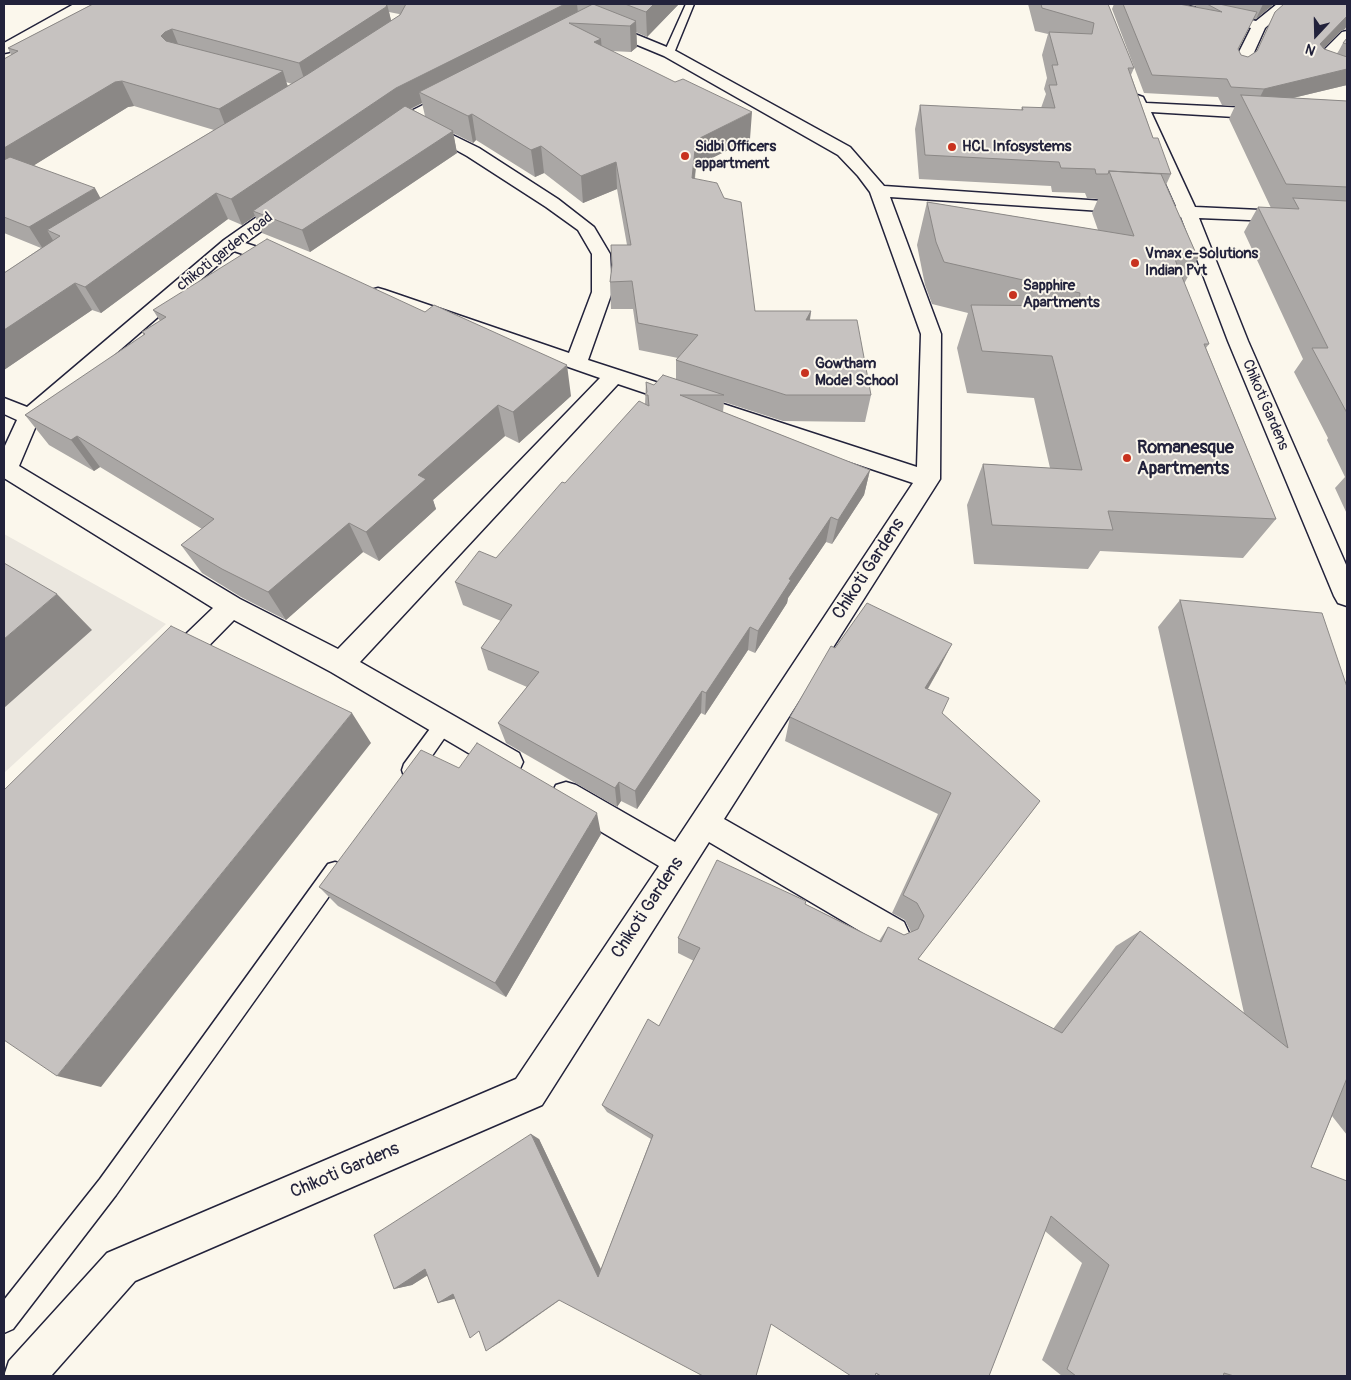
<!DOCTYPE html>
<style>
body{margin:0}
#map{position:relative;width:1351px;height:1380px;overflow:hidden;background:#fbf7ec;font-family:Pangolin,sans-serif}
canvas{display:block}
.frame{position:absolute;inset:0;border:5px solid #22223b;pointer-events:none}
.north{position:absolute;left:1291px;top:10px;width:50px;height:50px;-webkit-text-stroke:4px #fbf7ec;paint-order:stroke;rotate:201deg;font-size:14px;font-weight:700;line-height:20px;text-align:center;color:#22223b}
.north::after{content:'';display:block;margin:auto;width:18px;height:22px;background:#22223b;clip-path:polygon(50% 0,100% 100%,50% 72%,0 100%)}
</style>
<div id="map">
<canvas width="1351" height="1380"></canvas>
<div class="frame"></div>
<div class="north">N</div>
</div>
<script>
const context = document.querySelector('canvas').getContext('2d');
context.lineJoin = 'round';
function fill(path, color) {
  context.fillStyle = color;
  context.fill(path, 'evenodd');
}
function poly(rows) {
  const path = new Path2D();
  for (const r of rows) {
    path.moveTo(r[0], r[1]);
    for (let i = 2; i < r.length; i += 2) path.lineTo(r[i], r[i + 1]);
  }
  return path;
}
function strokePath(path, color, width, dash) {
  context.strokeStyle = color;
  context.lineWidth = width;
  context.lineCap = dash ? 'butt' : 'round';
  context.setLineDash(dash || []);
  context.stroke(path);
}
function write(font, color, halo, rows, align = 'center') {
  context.font = font + ' Pangolin,sans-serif';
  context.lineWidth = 4;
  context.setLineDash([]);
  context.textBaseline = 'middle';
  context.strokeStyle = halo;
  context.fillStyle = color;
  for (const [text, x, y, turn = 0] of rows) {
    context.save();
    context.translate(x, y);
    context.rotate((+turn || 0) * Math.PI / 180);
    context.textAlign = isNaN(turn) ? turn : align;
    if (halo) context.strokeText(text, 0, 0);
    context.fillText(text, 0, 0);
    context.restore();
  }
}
fill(poly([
 [4,534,166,624,4,773]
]), '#ebe7df');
const lane = poly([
 [686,4,694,4,674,53,672,55,666,55,664,53,686,4],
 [444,716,450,718,453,724,450,730,418,776,411,778,404,776,402,770,404,764,438,718,444,716],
 [335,862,342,864,345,871,342,878,116,1195,13,1329,4,1333,4,1300,100,1179,328,864,335,862]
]);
const street = poly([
 [74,4,91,4,89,7,9,52,4,53,4,43,74,4],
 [544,4,562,4,674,50,850,147,884,186,1132,203,1138,204,1141,208,1138,212,1132,213,890,197,941,334,940,479,724,819,904,922,909,933,904,944,893,949,882,944,709,842,542,1105,135,1281,51,1376,4,1376,9,1361,107,1253,516,1079,659,866,556,805,551,795,556,785,566,782,576,785,675,842,913,483,618,384,360,662,519,753,523,762,519,771,509,775,499,771,331,672,234,620,182,673,172,676,162,673,158,665,162,657,213,608,4,478,4,448,17,420,4,414,4,398,27,407,224,240,284,198,290,197,296,198,299,202,296,206,245,243,292,258,295,262,292,266,285,268,278,266,234,251,38,421,19,466,240,599,338,649,600,378,371,298,368,294,371,290,378,288,385,290,569,353,592,292,592,254,578,230,546,207,467,156,418,129,416,126,418,123,424,121,479,148,558,199,594,227,610,254,612,292,588,360,917,467,921,334,870,192,858,176,838,155,664,56,546,7,544,4],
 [1155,4,1179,4,1256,21,1277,4,1292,4,1265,28,1247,68,1244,71,1239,73,1234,71,1231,68,1251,28,1157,7,1155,4],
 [1347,31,1347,43,1330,61,1347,67,1347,77,1315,65,1312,62,1342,32,1347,31],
 [457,88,463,90,465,93,463,96,415,121,392,137,386,139,380,137,378,134,403,115,457,88],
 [1137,95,1143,97,1146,103,1268,109,1274,111,1276,114,1274,117,1268,119,1151,112,1195,207,1347,214,1347,224,1199,218,1248,341,1347,567,1347,606,1338,603,1334,596,1228,341,1181,217,1166,215,1163,211,1166,207,1176,206,1129,100,1131,97,1137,95]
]);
strokePath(lane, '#22223b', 3);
strokePath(street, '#22223b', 3);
fill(lane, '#fbf7ec');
fill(street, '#fbf7ec');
fill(poly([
 [93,4,679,4,647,37,636,32,637,47,631,52,611,51,750,139,696,166,695,179,755,311,811,311,810,320,871,395,865,422,783,421,724,402,723,412,870,470,864,495,832,544,826,542,788,598,787,603,755,653,748,650,705,715,701,713,637,809,621,801,617,807,506,743,498,723,527,687,488,670,481,648,501,621,463,605,455,582,496,558,565,483,645,404,646,382,654,385,676,379,676,360,678,358,639,350,633,309,611,309,610,282,627,245,617,189,583,203,544,173,535,177,476,140,473,143,453,133,457,153,310,252,262,233,255,216,242,225,228,219,101,313,92,310,4,370,4,273,41,248,4,233,4,59,11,55,8,48],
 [389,12,399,14,400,15,391,21],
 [286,82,292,84,288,86],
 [422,103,425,116,411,109],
 [134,106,214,130,100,198,34,165,128,107],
 [1028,4,1108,4,1134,68,1131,75,1153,138,1171,174,1166,185,1198,258,1184,284,1209,344,1206,348,1276,519,1243,558,1100,551,1088,569,974,564,967,505,983,464,1050,468,1034,398,967,393,957,348,968,313,932,304,925,285,917,245,927,202,1098,230,1092,213,1098,199,1087,198,1085,193,1052,192,1051,186,919,179,915,129,920,105,1021,110,1022,107,1041,108,1046,94,1044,89,1047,78,1042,55,1048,34,1035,31],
 [1114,4,1179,4,1196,7,1196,6,1187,4,1274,4,1256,19,1253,19,1238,50,1241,55,1248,57,1256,52,1275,12,1347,4,1347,25,1345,29,1341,31,1323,48,1337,54,1343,43,1347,38,1347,85,1293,98,1347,101,1347,514,1335,488,1345,477,1327,440,1328,438,1294,372,1303,359,1244,232,1258,207,1271,208,1229,119,1235,106,1222,105,1218,97,1144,93,1112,9],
 [153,310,571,396,519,443,505,436,433,500,436,509,379,561,363,552,286,620,241,597,202,573,181,545,202,529,100,467,94,471,49,445,25,415,144,336,142,332,160,321],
 [1180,600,1347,687,1347,1135,1332,1116,1311,1167,1347,1376,1062,1376,1042,1360,1082,1263,1045,1231,989,1376,879,1376,876,1374,771,1324,560,1300,499,1343,480,1333,455,1298,438,1303,427,1275,412,1285,394,1289,539,1139,601,1269,651,1139,607,1112,602,1105,659,1026,694,961,678,953,678,938,805,904,879,941,888,927,904,935,911,932,905,920,892,913,938,814,785,741,790,717,835,648,939,669,928,689,942,713,1040,801,918,959,1053,1029,1116,946,1140,931,1244,1013,1158,627],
 [459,768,601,834,506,997,338,906,319,887]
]), '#aaa7a5');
fill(poly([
 [387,4,393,28,307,88,299,63],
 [565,4,577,4,579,22,569,23,419,92,422,103,402,113,253,211,255,216,242,225,231,199,396,88],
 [654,4,679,4,647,37,646,12],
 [1263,4,1274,4,1256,19],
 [1347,16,1347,25,1345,29,1341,31,1310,62,1320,44],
 [636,21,637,47,631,52,630,26],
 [172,29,182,54,176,57,161,36,165,32],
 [601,39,603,65,594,42],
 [1347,69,1347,85,1255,107,1264,89],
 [283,71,291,97,229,135,219,109],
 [122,81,134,106,128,107,4,184,4,148,115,82],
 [752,112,750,139,696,166,691,206,692,178,696,140],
 [472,114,476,140,473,143,468,116],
 [453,131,457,153,310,252,302,230],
 [541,146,544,173,535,177,531,150],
 [616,162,617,189,583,203,581,176],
 [95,188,107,210,47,230,54,242,43,249,29,227],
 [216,193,228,219,101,313,85,287],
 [75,283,92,310,4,370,4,330],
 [811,311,807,338,806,320],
 [567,365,571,396,519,443,513,412],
 [498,405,505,436,433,500,436,509,379,561,366,532,418,475],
 [77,436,100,467,94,471,71,440],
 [870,470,864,495,832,544,838,520],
 [831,517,826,542,788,598,787,603,755,653,758,631,789,579],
 [349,523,363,552,286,620,268,592],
 [57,594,92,630,4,708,4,639],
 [750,627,748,650,705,715,706,693],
 [952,644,939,669,914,712,925,688],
 [702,691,701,713,637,809,635,791],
 [352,713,371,743,101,1087,57,1076],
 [619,782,621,801,617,807,615,788],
 [597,813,601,834,506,997,495,983],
 [531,1134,539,1139,603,1274,598,1277],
 [441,1267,412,1285,394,1289,425,1269],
 [467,1290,454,1299,438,1303,453,1294],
 [566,1295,499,1343,486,1351,559,1300]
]), '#8b8886');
const building = poly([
 [93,4,387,4,386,7,299,63,172,29,165,32,161,36,166,41,283,71,219,109,122,81,115,82,4,148,4,59,18,51,8,48,93,4],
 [406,4,565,4,396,88,231,199,216,193,85,287,75,283,4,330,4,273,60,236,47,230,308,74,400,15,406,4],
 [593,4,636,21,630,26,569,23,601,39,594,42,675,82,683,79,752,112,696,140,692,178,717,183,724,198,741,202,755,311,811,311,806,320,857,320,871,395,786,395,676,360,698,335,638,323,632,281,610,282,612,265,611,245,631,245,616,162,581,176,541,146,531,150,472,114,468,116,419,92,593,4],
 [625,4,654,4,646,12,625,4],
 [1041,4,1108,4,1134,68,1128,68,1153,138,1158,138,1171,174,1109,171,1108,174,1096,174,1095,169,1061,168,1059,162,925,155,920,105,1023,110,1022,107,1055,108,1049,85,1057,85,1052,65,1058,65,1049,32,1092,34,1094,23,1042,8,1041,4],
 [1123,4,1179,4,1222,12,1207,4,1219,4,1257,12,1238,49,1241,55,1248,57,1257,51,1275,12,1284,4,1347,4,1347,16,1320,44,1324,49,1347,57,1347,69,1264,89,1231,87,1227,79,1152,75,1123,4],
 [1347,38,1347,44,1343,43,1347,38],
 [1241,95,1347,101,1347,187,1286,184,1241,95],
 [405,106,453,131,302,230,253,211,405,106],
 [10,157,95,188,29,227,4,217,4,160,10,157],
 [1109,171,1161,174,1198,258,1174,257,1209,344,1204,344,1276,519,1108,511,1113,530,992,525,983,464,1082,470,1052,356,982,351,971,305,1079,306,1080,293,944,262,936,242,927,202,1134,236,1109,171],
 [1293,198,1347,201,1347,413,1312,348,1328,348,1258,207,1299,209,1293,198],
 [267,239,425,312,434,305,567,365,513,412,498,405,418,475,426,479,366,532,349,523,268,592,222,569,181,545,214,519,77,436,71,440,25,415,145,334,142,332,166,317,153,310,267,239],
 [663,375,724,395,680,395,870,470,838,520,831,517,789,579,791,580,758,631,750,627,706,693,702,691,635,791,619,782,615,788,498,723,539,672,481,648,512,605,455,582,479,551,496,558,562,482,565,483,639,401,649,406,648,395,645,395,647,392,646,382,654,385,663,375],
 [4,563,57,594,4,639,4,563],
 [1180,600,1322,613,1347,687,1347,1078,1311,1167,1347,1181,1347,1376,1234,1376,1224,1373,1223,1376,1076,1376,1067,1369,1109,1265,1051,1216,989,1376,881,1376,876,1373,875,1376,851,1376,771,1324,756,1376,703,1376,559,1300,486,1351,479,1331,470,1338,453,1294,438,1303,425,1269,394,1289,374,1235,531,1134,598,1277,653,1135,602,1105,648,1019,659,1026,700,948,678,938,717,860,806,901,805,904,881,942,888,927,904,935,918,929,924,916,917,903,903,895,951,793,790,717,831,646,835,648,867,603,952,644,925,688,949,698,942,713,1040,801,918,959,1062,1033,1140,931,1288,1048,1180,600],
 [171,626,352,713,57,1076,4,1040,4,790,171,626],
 [477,743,597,813,495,983,319,887,421,750,459,768,477,743]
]);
fill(building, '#c6c2c0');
strokePath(building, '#8b8886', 1);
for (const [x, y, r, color] of [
 [952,147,5,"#c8321e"],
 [685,156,5,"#c8321e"],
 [1135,263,5,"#c8321e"],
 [1013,295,5,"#c8321e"],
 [805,373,5,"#c8321e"],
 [1127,458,5,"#c8321e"]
]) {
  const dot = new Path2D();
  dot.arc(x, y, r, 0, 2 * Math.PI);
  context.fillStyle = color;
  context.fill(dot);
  strokePath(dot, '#fbf7ec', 2);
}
write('bold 15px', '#22223b', '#fbf7ec', [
 ["Sidbi Officers",695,147],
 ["appartment",695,164],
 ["HCL Infosystems",962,147],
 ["Vmax e-Solutions",1145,254],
 ["Indian Pvt",1145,271],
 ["Sapphire",1023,286],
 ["Apartments",1023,303],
 ["Gowtham",815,364],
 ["Model School",815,381]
], 'left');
write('15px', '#22223b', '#fbf7ec', [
 ["chikoti garden road",225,252,-38],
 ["Chikoti Gardens",1265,405,67]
]);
write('bold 18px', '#22223b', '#fbf7ec', [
 ["Romanesque",1137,448],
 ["Apartments",1137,469]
], 'left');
write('18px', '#22223b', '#fbf7ec', [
 ["Chikoti Gardens",869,569,-57],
 ["Chikoti Gardens",648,908,-57],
 ["Chikoti Gardens",345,1171,-23]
]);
</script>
